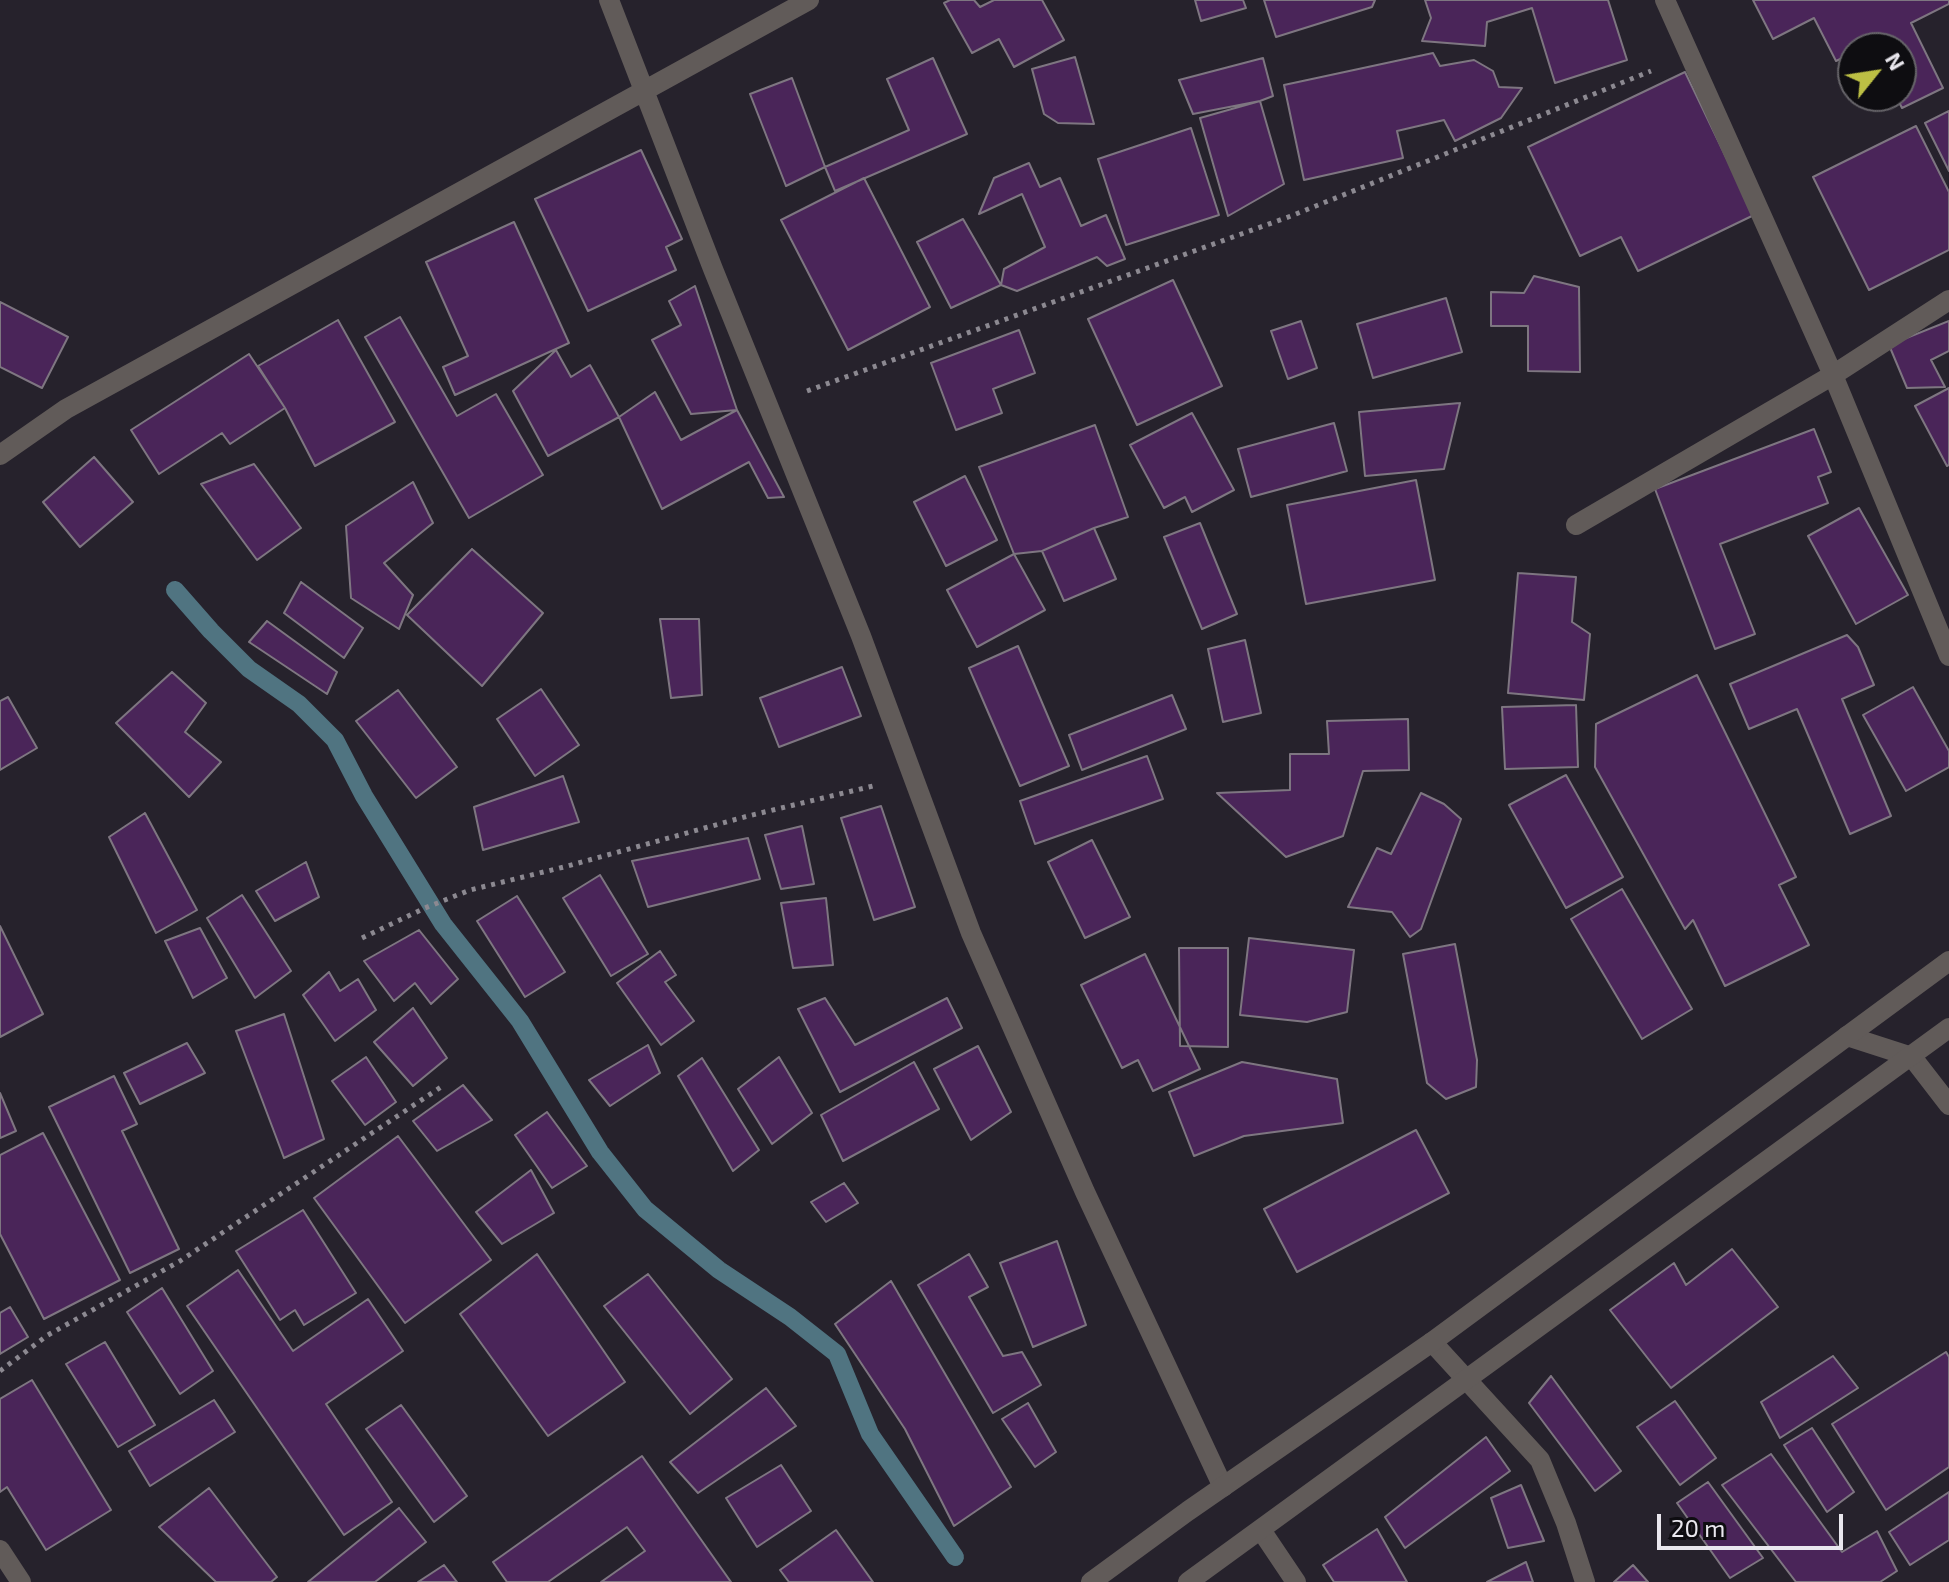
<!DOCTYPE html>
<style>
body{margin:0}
#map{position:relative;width:1949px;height:1582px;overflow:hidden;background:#26222c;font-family:"Exo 2",sans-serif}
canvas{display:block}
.north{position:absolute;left:1837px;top:32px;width:80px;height:80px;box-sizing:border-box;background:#0e0d11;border:2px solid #666469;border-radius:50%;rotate:60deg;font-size:22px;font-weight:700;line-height:32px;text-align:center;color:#e9e7ee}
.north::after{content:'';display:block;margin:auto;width:28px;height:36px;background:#bcbf44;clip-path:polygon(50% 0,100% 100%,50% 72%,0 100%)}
.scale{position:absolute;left:1657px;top:1514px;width:186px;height:36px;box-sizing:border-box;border:4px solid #e9e7ee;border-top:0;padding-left:10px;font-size:24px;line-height:28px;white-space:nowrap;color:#e9e7ee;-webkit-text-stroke:6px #0e0d11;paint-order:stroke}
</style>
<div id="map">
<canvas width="1949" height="1582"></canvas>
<div class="north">N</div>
<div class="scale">20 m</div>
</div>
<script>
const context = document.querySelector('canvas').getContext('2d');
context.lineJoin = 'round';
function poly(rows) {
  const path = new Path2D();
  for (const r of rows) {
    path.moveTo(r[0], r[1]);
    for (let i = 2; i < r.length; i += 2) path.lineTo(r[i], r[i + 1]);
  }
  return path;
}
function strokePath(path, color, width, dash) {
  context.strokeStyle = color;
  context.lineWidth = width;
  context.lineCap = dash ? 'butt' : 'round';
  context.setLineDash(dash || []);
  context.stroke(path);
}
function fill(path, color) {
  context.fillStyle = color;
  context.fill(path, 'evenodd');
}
strokePath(poly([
 [175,590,211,631,249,669,299,704,335,740,364,796,443,924,520,1021,600,1152,645,1209,719,1270,790,1317,837,1354,870,1434,955,1557]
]), '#507481', 18);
const building = poly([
 [950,0,974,0,980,7,994,0,1042,0,1064,40,1014,67,999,39,972,53,944,3,950,0],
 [1195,0,1243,0,1246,8,1201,21,1195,0],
 [1264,0,1375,0,1372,7,1276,37,1264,0],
 [1425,0,1608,0,1627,60,1555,83,1532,8,1487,22,1485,46,1422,41,1431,18,1425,0],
 [1753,0,1949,0,1949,4,1911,23,1943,88,1902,108,1896,96,1901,96,1901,48,1872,48,1870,45,1853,48,1853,53,1836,61,1814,18,1773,39,1753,0],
 [1433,53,1440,66,1474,60,1493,71,1499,87,1522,88,1501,118,1455,141,1444,120,1397,131,1403,158,1304,180,1284,85,1433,53],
 [1075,57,1094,124,1058,123,1044,114,1032,69,1075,57],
 [933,58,967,134,835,191,825,167,909,130,887,79,933,58],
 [1263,58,1273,96,1260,101,1193,114,1179,80,1263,58],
 [1685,72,1754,215,1638,271,1621,237,1580,256,1528,147,1685,72],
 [792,78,825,167,786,186,750,94,792,78],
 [1260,101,1284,184,1228,216,1200,118,1260,101],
 [1949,111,1949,171,1925,123,1949,111],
 [1916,126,1949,192,1949,250,1869,290,1813,177,1916,126],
 [1191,128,1219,215,1126,245,1098,159,1191,128],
 [641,150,682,239,666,247,676,270,588,311,535,199,641,150],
 [1029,163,1040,187,1060,178,1081,226,1106,215,1125,259,1107,266,1097,257,1017,291,1001,285,1004,269,1045,247,1022,194,979,214,994,178,1029,163],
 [864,178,930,307,848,350,781,220,864,178],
 [963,219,1001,285,951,308,917,242,963,219],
 [514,222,569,343,455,395,443,367,468,356,426,262,514,222],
 [1534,276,1579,287,1580,372,1528,371,1528,326,1491,326,1491,292,1524,293,1534,276],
 [1173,280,1222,386,1137,425,1088,319,1173,280],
 [695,286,737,410,691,414,652,340,681,325,669,301,695,286],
 [1446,298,1462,352,1373,378,1357,324,1446,298],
 [0,302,68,337,42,388,0,367,0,302],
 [400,317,457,416,496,394,543,475,469,518,365,337,400,317],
 [338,320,395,422,315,466,285,408,258,366,338,320],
 [1301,321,1317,368,1288,379,1271,331,1301,321],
 [1949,321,1949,351,1931,360,1945,387,1907,388,1889,345,1949,321],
 [1019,330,1035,373,993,389,1002,413,956,430,931,363,1019,330],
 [556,350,571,377,590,365,619,417,548,456,513,391,556,350],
 [249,354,285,408,230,444,222,433,159,474,131,430,249,354],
 [1949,388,1949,465,1947,466,1915,406,1949,388],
 [655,392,681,440,737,410,784,497,768,498,749,462,662,509,619,417,655,392],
 [1460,403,1444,469,1365,476,1359,412,1460,403],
 [1192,413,1234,490,1192,512,1185,497,1164,508,1130,445,1192,413],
 [1334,423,1347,471,1251,497,1238,449,1334,423],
 [1095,425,1128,517,1094,528,1042,551,1014,554,979,467,1095,425],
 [1814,429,1831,472,1818,477,1828,503,1720,544,1755,634,1715,649,1655,489,1814,429],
 [94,457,133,502,80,547,43,502,94,457],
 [254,464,301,528,257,560,201,484,254,464],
 [965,476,997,540,946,566,914,502,965,476],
 [1416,480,1435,580,1306,604,1287,505,1416,480],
 [413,482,433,523,384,563,413,595,399,629,351,598,346,526,413,482],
 [1859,508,1908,595,1856,624,1808,536,1859,508],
 [1200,523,1237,614,1202,629,1164,537,1200,523],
 [1094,528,1116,579,1064,601,1042,551,1094,528],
 [472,549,543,613,482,686,407,615,472,549],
 [1014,554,1045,610,977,647,947,590,1014,554],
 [1518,573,1576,577,1572,622,1590,634,1584,700,1508,693,1518,573],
 [301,582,363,628,344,658,284,613,301,582],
 [660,619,699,619,702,695,671,698,660,619],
 [267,621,337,672,327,694,249,642,267,621],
 [1847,635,1858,647,1874,685,1842,699,1891,816,1850,834,1797,709,1749,729,1730,684,1847,635],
 [1245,640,1261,713,1223,722,1208,649,1245,640],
 [1018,646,1069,766,1020,786,969,668,1018,646],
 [842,667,861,716,779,747,760,698,842,667],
 [172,672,206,703,185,732,221,762,189,797,116,723,172,672],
 [1697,675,1796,877,1779,885,1809,945,1725,986,1693,920,1685,929,1595,767,1596,724,1697,675],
 [1913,687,1949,751,1949,767,1906,791,1863,715,1913,687],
 [541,689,579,745,535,776,497,719,541,689],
 [398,690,457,767,416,798,356,721,398,690],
 [1172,695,1186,729,1082,770,1069,735,1172,695],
 [8,697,37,748,0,770,0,701,8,697],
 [1576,705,1578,767,1505,769,1502,707,1576,705],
 [1408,719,1409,770,1363,771,1343,836,1286,857,1217,793,1290,790,1290,754,1329,754,1327,721,1408,719],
 [1147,756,1163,799,1035,844,1020,801,1147,756],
 [1566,775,1623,877,1566,908,1509,805,1566,775],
 [563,776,579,822,483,850,474,807,563,776],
 [1421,793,1444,804,1461,819,1421,929,1410,937,1392,912,1348,907,1377,848,1391,854,1421,793],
 [881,806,915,907,874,920,841,818,881,806],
 [145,813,197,910,156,933,109,837,145,813],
 [802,826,814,884,781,889,765,835,802,826],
 [748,838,760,879,648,907,632,861,748,838],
 [1092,840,1130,917,1085,938,1048,862,1092,840],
 [306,862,319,897,275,921,256,891,306,862],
 [600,875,648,954,611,976,563,898,600,875],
 [1622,889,1692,1009,1642,1039,1571,919,1622,889],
 [242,895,291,971,255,998,207,918,242,895],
 [517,896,565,972,525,997,477,921,517,896],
 [826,898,833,965,793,968,781,903,826,898],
 [0,926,43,1014,0,1037,0,926],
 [200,928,227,978,193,998,165,941,200,928],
 [419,930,458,979,431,1004,415,983,394,1001,364,961,419,930],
 [1249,938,1354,950,1347,1012,1307,1022,1240,1015,1249,938],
 [1455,944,1477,1060,1476,1087,1446,1099,1427,1083,1403,954,1455,944],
 [1179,948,1228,948,1228,1047,1180,1046,1179,948],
 [660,951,676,975,665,982,694,1021,661,1045,617,983,660,951],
 [1145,954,1200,1069,1153,1091,1138,1060,1122,1068,1081,985,1145,954],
 [329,972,340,991,358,979,376,1010,335,1041,303,995,329,972],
 [825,998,855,1045,947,998,962,1028,840,1092,798,1009,825,998],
 [413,1008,447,1058,413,1086,374,1042,413,1008],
 [284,1014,324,1139,284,1158,236,1031,284,1014],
 [187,1043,205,1073,140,1104,124,1073,187,1043],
 [648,1045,660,1073,610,1106,589,1080,648,1045],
 [978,1046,1011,1112,971,1140,934,1069,978,1046],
 [366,1057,396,1102,365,1125,332,1081,366,1057],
 [779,1057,812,1113,772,1144,738,1089,779,1057],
 [702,1058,759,1150,733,1171,678,1076,702,1058],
 [914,1062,939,1109,843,1161,821,1115,914,1062],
 [1242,1062,1337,1079,1343,1123,1244,1136,1194,1156,1169,1092,1242,1062],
 [114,1076,137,1124,122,1131,179,1249,130,1273,49,1107,114,1076],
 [463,1085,492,1120,437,1151,413,1121,463,1085],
 [0,1093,16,1131,0,1138,0,1093],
 [547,1112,587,1166,552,1188,515,1135,547,1112],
 [1416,1130,1449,1193,1297,1272,1264,1209,1416,1130],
 [43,1133,120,1280,44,1319,0,1234,0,1155,43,1133],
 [398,1136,491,1260,405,1323,314,1198,398,1136],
 [531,1170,554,1213,502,1244,476,1212,531,1170],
 [844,1183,858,1203,826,1222,811,1202,844,1183],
 [303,1210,356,1293,304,1325,295,1310,280,1320,236,1251,303,1210],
 [1057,1241,1086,1325,1033,1347,1000,1263,1057,1241],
 [1732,1249,1778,1307,1671,1388,1610,1310,1674,1263,1686,1285,1732,1249],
 [537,1254,625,1382,548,1436,460,1314,537,1254],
 [969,1254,988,1287,969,1297,1003,1356,1022,1352,1041,1385,993,1413,918,1285,969,1254],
 [238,1270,293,1351,368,1299,403,1351,326,1404,392,1502,344,1535,187,1306,238,1270],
 [648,1274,732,1379,690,1414,604,1306,648,1274],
 [891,1281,1011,1487,954,1526,905,1429,835,1324,891,1281],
 [162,1288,213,1371,180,1394,127,1312,162,1288],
 [10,1307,28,1337,0,1354,0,1313,10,1307],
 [105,1342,155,1425,118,1447,66,1364,105,1342],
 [1946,1352,1949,1357,1949,1467,1886,1510,1832,1424,1946,1352],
 [1833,1356,1858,1388,1780,1438,1761,1402,1833,1356],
 [1551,1376,1621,1471,1595,1491,1529,1403,1551,1376],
 [32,1380,111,1510,46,1550,7,1487,0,1492,0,1399,32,1380],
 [766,1388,796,1426,698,1493,670,1462,766,1388],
 [214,1400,235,1432,150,1486,129,1451,214,1400],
 [1675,1401,1716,1458,1680,1485,1637,1427,1675,1401],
 [1028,1403,1056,1452,1035,1467,1002,1419,1028,1403],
 [401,1405,467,1496,434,1522,366,1429,401,1405],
 [1812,1428,1854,1492,1827,1512,1784,1445,1812,1428],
 [1486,1437,1510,1471,1405,1548,1385,1517,1486,1437],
 [1771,1454,1842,1552,1877,1531,1897,1571,1880,1582,1796,1582,1722,1485,1771,1454],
 [642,1456,731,1582,601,1582,645,1551,627,1527,548,1582,507,1582,493,1562,642,1456],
 [781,1465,811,1511,757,1547,726,1498,781,1465],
 [1708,1482,1763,1558,1730,1578,1677,1503,1708,1482],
 [1521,1485,1544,1541,1508,1548,1491,1498,1521,1485],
 [209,1488,277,1577,271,1582,216,1582,159,1527,209,1488],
 [1949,1492,1949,1540,1910,1565,1889,1532,1949,1492],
 [399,1508,426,1542,375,1582,308,1582,399,1508],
 [1377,1529,1407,1582,1334,1582,1323,1565,1377,1529],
 [836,1530,873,1582,789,1582,780,1570,836,1530],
 [1526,1562,1533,1582,1487,1582,1526,1562],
 [444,1565,457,1582,418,1582,444,1565],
 [1633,1565,1648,1582,1614,1582,1633,1565]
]);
fill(building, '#4a2559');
strokePath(building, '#7e7681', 2);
strokePath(poly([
 [807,391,1291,216,1651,71],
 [362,938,425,908,470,890,564,867,748,816,873,786],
 [0,1371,48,1335,180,1261,444,1085]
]), '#8c8991', 5, [4, 6]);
strokePath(poly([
 [609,0,713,269,861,636,971,933,1085,1192,1223,1487],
 [1665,0,1833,375,1949,656],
 [0,455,66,409,809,0],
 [1576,525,1833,375,1949,300],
 [1847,1036,1912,1057,1949,1105],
 [1432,1342,1540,1460,1566,1523,1585,1582],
 [1261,1530,1296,1582],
 [0,1550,21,1582]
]), '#615b59', 20);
strokePath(poly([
 [1091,1582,1188,1511,1432,1342,1949,961],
 [1188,1582,1949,1028]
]), '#615b59', 20);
</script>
